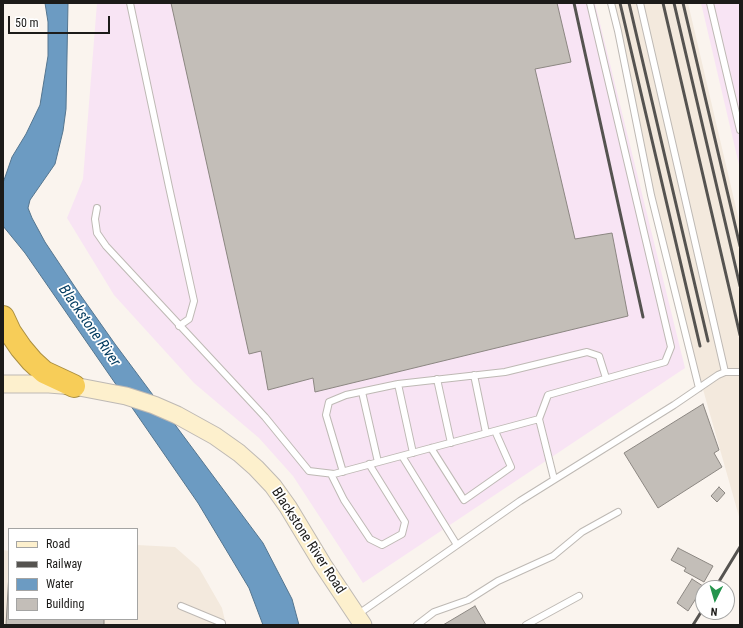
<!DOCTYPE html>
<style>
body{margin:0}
#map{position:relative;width:743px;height:628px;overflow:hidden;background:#faf4ee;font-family:"Roboto Condensed",sans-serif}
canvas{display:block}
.frame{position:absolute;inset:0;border:4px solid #1c1b19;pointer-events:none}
.legend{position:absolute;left:8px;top:528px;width:130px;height:92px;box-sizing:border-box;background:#fff;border:1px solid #a4a4a3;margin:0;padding:5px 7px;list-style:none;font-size:12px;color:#1c1b19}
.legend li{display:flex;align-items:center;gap:8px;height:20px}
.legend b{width:20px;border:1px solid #a4a4a3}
.north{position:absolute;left:695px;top:580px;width:40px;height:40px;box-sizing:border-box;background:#fff;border:1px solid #a4a4a3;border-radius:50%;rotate:185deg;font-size:11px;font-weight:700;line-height:16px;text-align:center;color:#1c1b19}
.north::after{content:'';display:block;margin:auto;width:14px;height:18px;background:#25954e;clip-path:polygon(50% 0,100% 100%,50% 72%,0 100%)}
.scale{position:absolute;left:8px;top:16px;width:102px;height:18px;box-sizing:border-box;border:2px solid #1c1b19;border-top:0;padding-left:5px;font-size:12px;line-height:14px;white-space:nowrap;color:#1c1b19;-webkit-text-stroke:3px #fff;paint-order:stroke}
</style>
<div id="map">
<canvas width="743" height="628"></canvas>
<div class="frame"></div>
<ul class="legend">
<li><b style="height:5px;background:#fdf0cd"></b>Road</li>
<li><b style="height:5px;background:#555350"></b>Railway</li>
<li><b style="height:11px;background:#6c9bc2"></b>Water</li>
<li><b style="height:11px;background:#c3beb8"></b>Building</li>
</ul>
<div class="north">N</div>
<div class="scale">50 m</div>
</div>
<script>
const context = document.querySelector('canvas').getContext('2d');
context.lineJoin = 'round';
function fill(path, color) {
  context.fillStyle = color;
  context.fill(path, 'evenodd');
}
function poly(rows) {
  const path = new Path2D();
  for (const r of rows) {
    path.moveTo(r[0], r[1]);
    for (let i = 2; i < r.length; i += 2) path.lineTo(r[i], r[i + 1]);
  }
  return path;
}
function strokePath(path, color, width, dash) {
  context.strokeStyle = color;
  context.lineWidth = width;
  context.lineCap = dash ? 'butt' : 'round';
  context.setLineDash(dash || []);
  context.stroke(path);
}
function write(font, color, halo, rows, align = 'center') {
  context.font = font + ' "Roboto Condensed",sans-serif';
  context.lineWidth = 3.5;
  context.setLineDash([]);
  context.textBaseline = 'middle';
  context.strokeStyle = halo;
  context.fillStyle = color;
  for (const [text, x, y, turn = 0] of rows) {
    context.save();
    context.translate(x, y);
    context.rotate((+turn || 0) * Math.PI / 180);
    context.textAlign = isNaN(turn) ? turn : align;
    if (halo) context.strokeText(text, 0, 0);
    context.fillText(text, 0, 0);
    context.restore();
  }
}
fill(poly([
 [608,3,688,3,740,225,740,520,689,340],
 [137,545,175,547,199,568,222,608,226,625,3,625,3,550,9,551,9,619,137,619]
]), '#f3e9dd');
fill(poly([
 [97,3,595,3,685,368,363,583,293,476,259,438,194,383,114,295,67,218,83,179],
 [701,3,740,3,740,169]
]), '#f8e4f4');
const water = poly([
 [45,3,68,3,66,109,63,131,55,164,30,200,28,208,32,218,45,242,79,293,115,344,263,543,292,599,299,625,263,625,249,588,198,503,25,253,3,226,3,183,12,157,26,134,40,105,48,56,48,22,45,3]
]);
fill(water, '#6c9bc2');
strokePath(water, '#54758f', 1);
const building = poly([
 [171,3,557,3,571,62,535,69,575,239,612,233,628,316,315,392,313,378,268,390,261,351,249,354,171,3],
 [703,404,719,450,714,453,722,467,658,508,624,453,703,404],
 [719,487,725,493,717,502,711,496,719,487],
 [678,548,713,566,704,582,684,571,686,568,671,560,678,548],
 [9,573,9,619,104,619,104,625,6,625,9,573],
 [692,579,706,588,703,588,703,593,700,592,688,611,677,603,692,579],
 [475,606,486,625,443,625,475,606]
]);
fill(building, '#c3beb8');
strokePath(building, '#8c8782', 1);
const service = poly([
 [130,3,169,187,194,301,189,319,179,326],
 [611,3,618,31,651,195,699,388],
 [640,3,725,372],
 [710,3,740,130],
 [97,208,95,219,97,233,106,246,265,417,309,471,334,474,539,419,554,479],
 [474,375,486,433],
 [437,379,451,443],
 [398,384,413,453],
 [362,392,378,462],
 [539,419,548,395,665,362,671,347,590,3],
 [431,448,464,500,511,467,495,431],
 [402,456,457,545],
 [343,472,326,415,329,402,346,395,398,384,505,372,587,352,599,356,606,378],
 [331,474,344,500,370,539,382,545,402,534,405,522,369,464],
 [181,606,222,623,222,625],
 [357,615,520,501,674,405,718,375,725,372,740,372],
 [417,625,434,612,468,600,498,581,553,556,582,532,618,512],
 [526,625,579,596]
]);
const secondary = poly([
 [3,384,49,384,74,386,126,396,154,405,177,415,215,436,239,453,256,468,273,486,288,507,323,565,363,625]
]);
const motorway = poly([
 [3,317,10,332,21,348,32,361,44,372,74,386]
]);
strokePath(service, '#beb9b4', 8);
strokePath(secondary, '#beb9b4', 19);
strokePath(motorway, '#aa8f42', 24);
strokePath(service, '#fff', 6);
strokePath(secondary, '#fdf0cd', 17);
strokePath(motorway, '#f7cd58', 22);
strokePath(poly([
 [574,3,643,317],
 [620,3,700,346],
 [629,3,708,341],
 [663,3,740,335],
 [674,3,740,286],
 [683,3,740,246],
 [715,588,740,547],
 [693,625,703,609]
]), '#555350', 3);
write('14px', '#1c1b19', '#fff', [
 ["Blackstone River Road",308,541,57]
]);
write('italic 15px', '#003a5f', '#fff', [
 ["Blackstone River",89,326,55]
]);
</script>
